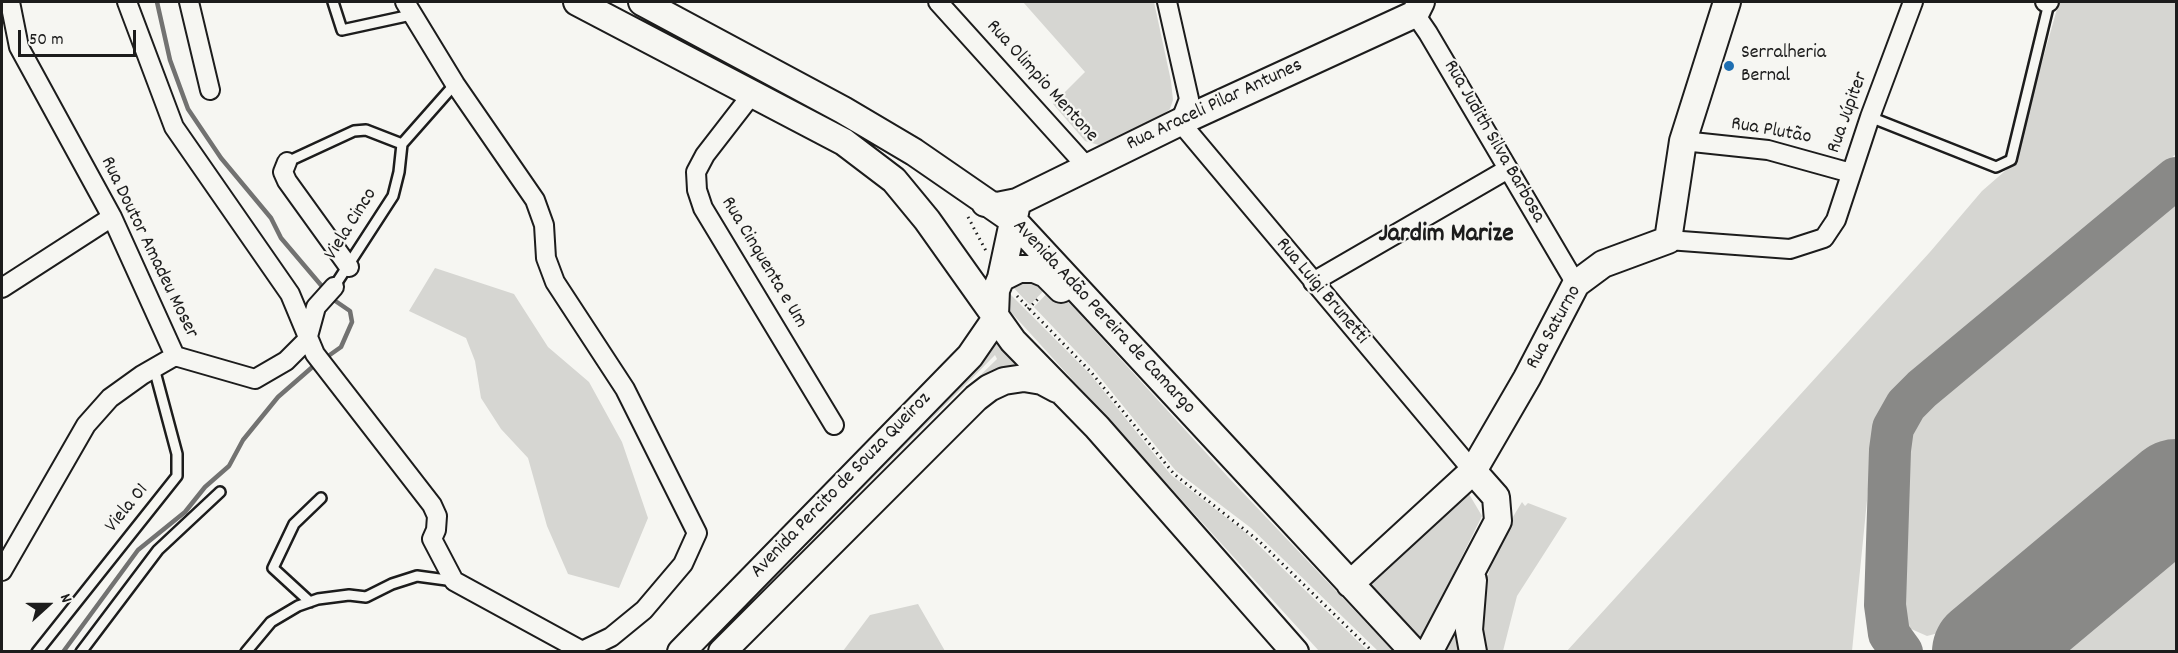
<!DOCTYPE html>
<meta charset="utf-8">
<style>
body{margin:0}
#map{position:relative;width:2178px;height:653px;overflow:hidden;background:#f6f6f2;font-family:Dekko,sans-serif}
canvas{display:block}
.frame{position:absolute;inset:0;border:3px solid #1c1c1c;pointer-events:none}
.north{position:absolute;left:18px;top:575px;width:60px;height:60px;-webkit-text-stroke:4px #f6f6f2;paint-order:stroke;rotate:69deg;font-size:16px;font-weight:700;line-height:24px;text-align:center;color:#1c1c1c}
.north::after{content:'';display:block;margin:auto;width:21px;height:27px;background:#1c1c1c;clip-path:polygon(50% 0,100% 100%,50% 72%,0 100%)}
.scale{position:absolute;left:18px;top:30px;width:118px;height:27px;box-sizing:border-box;border:3px solid #1c1c1c;border-top:0;padding-left:8px;font-size:18px;line-height:21px;white-space:nowrap;color:#1c1c1c;-webkit-text-stroke:4px #f6f6f2;paint-order:stroke}
</style>
<div id="map">
<canvas width="2178" height="653"></canvas>
<div class="frame"></div>
<div class="north">N</div>
<div class="scale">50 m</div>
</div>
<script>
const context = document.querySelector('canvas').getContext('2d');
context.lineJoin = 'round';
function fill(path, color) {
  context.fillStyle = color;
  context.fill(path, 'evenodd');
}
function poly(rows) {
  const path = new Path2D();
  for (const r of rows) {
    path.moveTo(r[0], r[1]);
    for (let i = 2; i < r.length; i += 2) path.lineTo(r[i], r[i + 1]);
  }
  return path;
}
function strokePath(path, color, width, dash) {
  context.strokeStyle = color;
  context.lineWidth = width;
  context.lineCap = dash ? 'butt' : 'round';
  context.setLineDash(dash || []);
  context.stroke(path);
}
function write(font, color, halo, rows, align = 'center') {
  context.font = font + ' Dekko,sans-serif';
  context.lineWidth = 4.5;
  context.setLineDash([]);
  context.textBaseline = 'middle';
  context.strokeStyle = halo;
  context.fillStyle = color;
  for (const [text, x, y, turn = 0] of rows) {
    context.save();
    context.translate(x, y);
    context.rotate((+turn || 0) * Math.PI / 180);
    context.textAlign = isNaN(turn) ? turn : align;
    if (halo) context.strokeText(text, 0, 0);
    context.fillText(text, 0, 0);
    context.restore();
  }
}
fill(poly([
 [1023,2,1154,2,1171,81,1173,100,1170,109,1156,120,1099,145,1085,141,1053,104,1085,72],
 [2059,2,2176,2,2176,154,1904,380,1884,404,1873,440,1852,651,1566,652,1930,252,1982,191,2013,164],
 [2176,200,2176,439,1946,631,1927,636,1909,628,1897,616,1894,600,1908,440,1914,420,1929,405],
 [435,268,514,294,548,347,589,382,622,442,648,518,619,588,568,574,547,526,528,458,501,429,481,398,475,361,466,338,409,311],
 [1014,278,1051,283,1030,305,1010,284],
 [1054,286,1228,477,1393,651,1378,651,1251,528,1176,471,1094,370,1034,307],
 [1008,292,1090,374,1171,475,1245,532,1368,651,1319,651,1009,310],
 [999,340,1026,367,810,548,929,425,997,359,995,355,807,545,805,544],
 [1469,494,1482,516,1421,639,1368,585],
 [1522,502,1525,506,1528,503,1567,518,1517,596,1503,651,1484,652,1480,630,1484,589,1491,565,1507,535,1508,525],
 [2176,528,2176,651,2029,651],
 [918,604,945,651,843,651,870,615],
 [1456,619,1459,651,1442,651]
]), '#d6d6d2');
strokePath(poly([
 [157,2,170,60,188,109,221,158,271,218,281,238,326,291],
 [324,359,341,347,352,322,350,311,331,298],
 [63,652,138,550,185,512,205,487,229,466,243,440,278,397,317,363]
]), '#727271', 4.5);
strokePath(poly([
 [1902,652,1889,634,1885,605,1890,450,1893,428,1906,405,1922,389,2176,178]
]), '#898987', 42);
strokePath(poly([
 [1985,652,2176,492]
]), '#898987', 106);
const lane = poly([
 [333,2,342,30,411,15],
 [1870,117,1996,167,2011,160,2049,3],
 [402,144,455,84],
 [287,162,354,131,366,130,402,144],
 [334,287,393,196,399,172,402,144],
 [310,602,273,568,294,524,321,498],
 [37,652,177,476,177,454,154,368],
 [81,652,158,550,220,492],
 [246,652,271,622,298,606,318,599,349,595,366,597,392,584,417,576,454,581]
]);
const street = poly([
 [127,2,174,127,290,294,315,354,432,505,437,516,436,530,432,539,454,581,582,651,611,637,644,610,683,564,697,533,625,389,555,282,546,258,544,225,535,200,455,84,405,2],
 [189,2,210,90],
 [938,2,1087,167],
 [1167,2,1189,99,1180,122,1473,471],
 [2045,2,2049,2],
 [1415,14,1428,33,1576,284],
 [753,93,705,155,696,172,697,190,703,208,834,425],
 [1683,141,1768,150,1851,173],
 [287,162,283,172,287,181,349,267],
 [1668,240,1790,249,1824,238,1836,220,1870,117,1913,2],
 [1313,282,1508,169],
 [2,288,112,217],
 [175,356,255,379,286,361,307,340,316,307,334,287],
 [2,571,86,425,110,398,142,375,175,356,112,217,19,47,10,2]
]);
const secondary = poly([
 [577,2,844,142,894,180,927,220,1013,341,1097,427,1295,652],
 [642,2,843,110,914,152,1014,221,1414,652],
 [985,203,997,206,1017,202,1180,122,1415,14,1421,2],
 [1001,278,1016,208],
 [1473,580,1469,630,1473,652],
 [1350,584,1473,471,1527,378,1576,284,1603,264,1668,240,1683,141,1727,2],
 [681,652,970,356,992,324,995,315,996,290,1001,278,1019,269,1034,269,1046,274,1061,289],
 [722,652,976,398,989,388,1004,381,1024,378,1042,381,1057,389],
 [1429,652,1498,521,1496,497,1473,471]
]);
strokePath(lane, '#1c1c1c', 14);
strokePath(street, '#1c1c1c', 22);
strokePath(secondary, '#1c1c1c', 30);
strokePath(poly([
 [968,217,986,251],
 [1017,296,1091,372,1174,474,1259,541,1373,652],
 [1028,309,1040,297]
]), '#1c1c1c', 3, [1.5, 4.5]);
strokePath(lane, '#f6f6f2', 9);
strokePath(street, '#f6f6f2', 18);
strokePath(secondary, '#f6f6f2', 26);
for (const [x, y, r, color] of [
 [1729,66,6,"#1f6fb2"]
]) {
  const dot = new Path2D();
  dot.arc(x, y, r, 0, 2 * Math.PI);
  context.fillStyle = color;
  context.fill(dot);
  strokePath(dot, '#f6f6f2', 2);
}
write('20px', '#1c1c1c', '#f6f6f2', [
 ["Serralheria",1741,54],
 ["Bernal",1741,77]
], 'left');
write('20px', '#1c1c1c', '#f6f6f2', [
 ["Rua Olimpio Mentone",1041,82,48],
 ["Rua Araceli Pilar Antunes",1215,106,-25],
 ["Rua Júpiter",1849,113,-70],
 ["Rua Plutão",1771,132,10],
 ["Rua Judith Silva Barbosa",1493,142,60],
 ["Viela Cinco",352,225,-58],
 ["Rua Doutor Amadeu Moser",148,248,64],
 ["Rua Cinquenta e Um",763,263,59],
 ["Rua Luigi Brunetti",1321,292,50],
 ["Avenida Adão Pereira de Camargo",1103,318,47],
 ["Rua Saturno",1555,328,-61],
 ["Avenida Percito de Souza Queiroz",842,486,-46],
 ["Viela 01",128,509,-51]
]);
write('bold 26px', '#1c1c1c', '#f6f6f2', [
 ["Jardim Marize",1446,236]
]);
</script>
